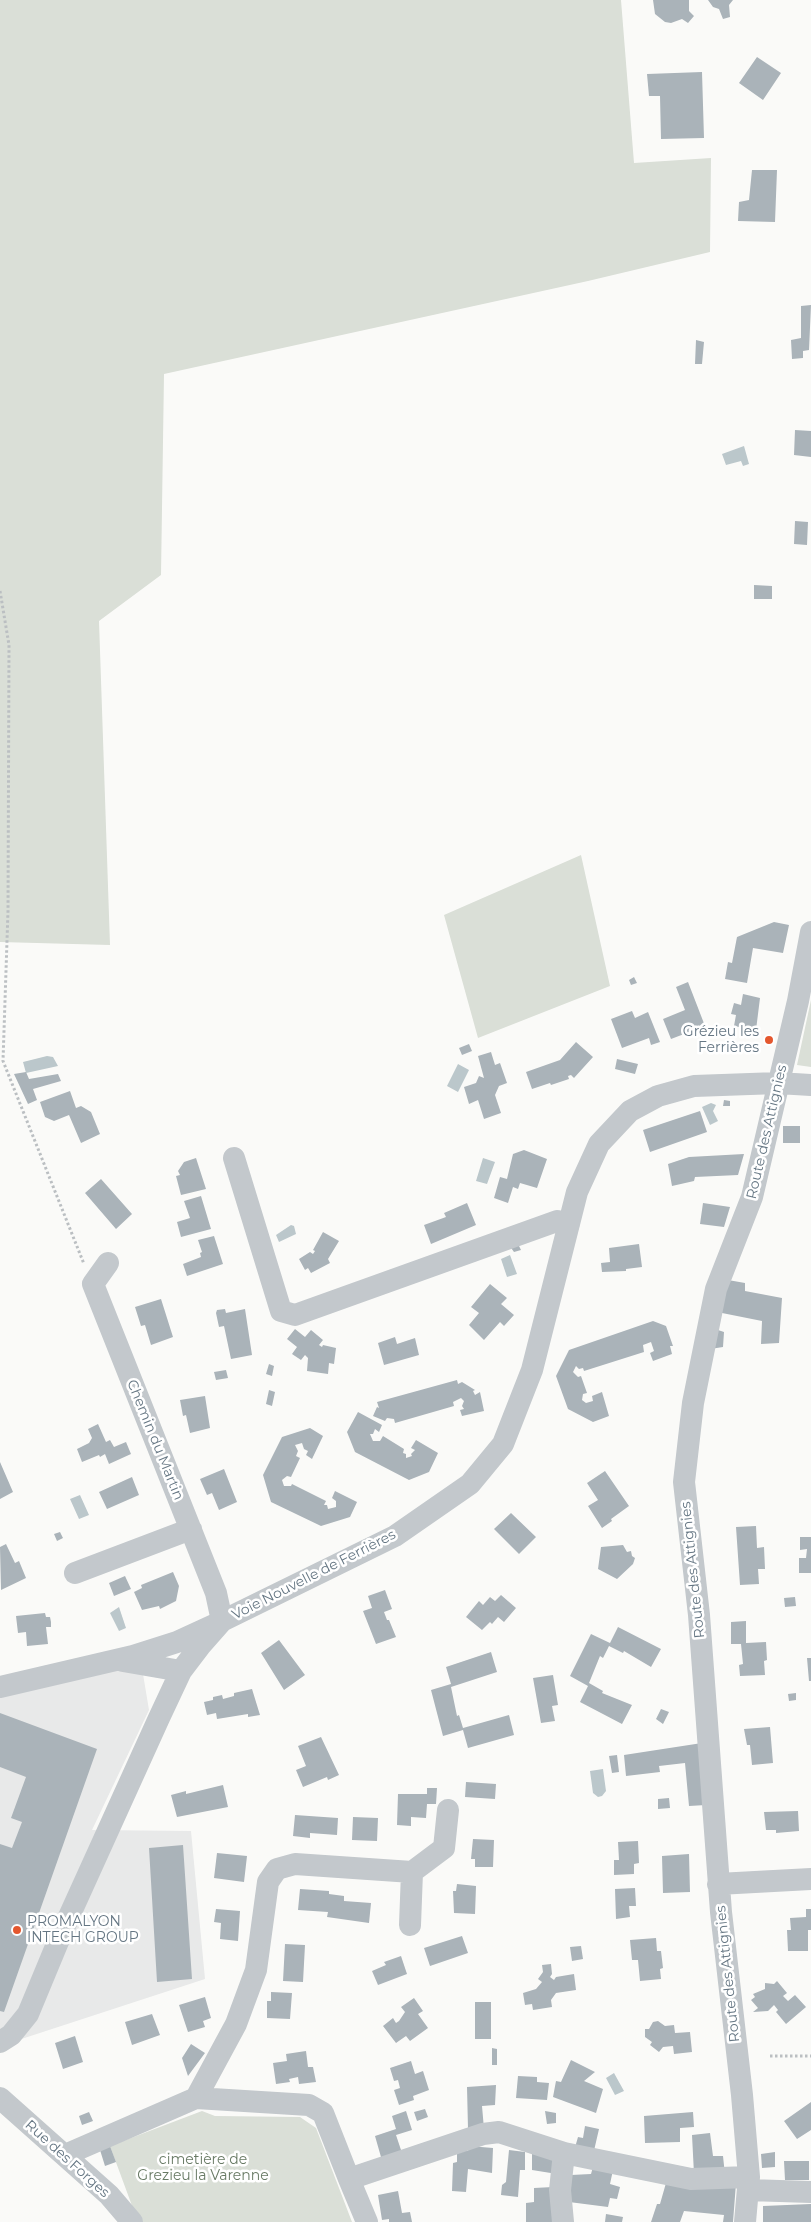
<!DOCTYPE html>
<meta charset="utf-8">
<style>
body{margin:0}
canvas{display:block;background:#fafaf8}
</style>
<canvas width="811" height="2222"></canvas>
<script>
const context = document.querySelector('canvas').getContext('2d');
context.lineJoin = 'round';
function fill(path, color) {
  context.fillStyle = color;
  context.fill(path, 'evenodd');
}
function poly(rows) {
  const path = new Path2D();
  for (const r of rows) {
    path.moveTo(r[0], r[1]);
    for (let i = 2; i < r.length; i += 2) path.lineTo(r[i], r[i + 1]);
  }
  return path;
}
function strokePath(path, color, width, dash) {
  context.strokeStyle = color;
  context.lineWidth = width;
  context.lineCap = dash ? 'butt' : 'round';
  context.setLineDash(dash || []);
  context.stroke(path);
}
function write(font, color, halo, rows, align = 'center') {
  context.font = font + ' Montserrat,sans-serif';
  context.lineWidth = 5;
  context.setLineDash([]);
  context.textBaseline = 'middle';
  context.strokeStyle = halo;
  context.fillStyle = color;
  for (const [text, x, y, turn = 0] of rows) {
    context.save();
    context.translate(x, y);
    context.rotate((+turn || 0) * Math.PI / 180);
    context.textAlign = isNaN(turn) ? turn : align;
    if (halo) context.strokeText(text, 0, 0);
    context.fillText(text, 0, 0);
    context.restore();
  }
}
fill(poly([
 [121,1667,143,1674,149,1710,92,1830,191,1831,205,1979,0,2046,0,1692]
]), '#e8e9e9');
fill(poly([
 [0,0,621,0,634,163,711,158,710,252,588,281,164,374,161,575,99,621,110,945,0,942],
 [581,855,610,986,478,1038,444,915],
 [811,1000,811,1067,797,1065],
 [202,2111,215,2116,300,2117,316,2128,352,2222,138,2222,110,2146]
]), '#dadfd7');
fill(poly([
 [744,446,749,464,743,466,741,461,726,465,722,454],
 [47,1056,53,1057,58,1066,26,1073,23,1062],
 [458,1064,469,1070,458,1092,447,1086],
 [711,1103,716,1105,713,1111,718,1121,710,1125,702,1107],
 [483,1158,495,1162,487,1184,476,1181],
 [291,1225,294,1226,296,1234,279,1242,276,1235],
 [510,1255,517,1274,507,1277,501,1259],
 [80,1495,89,1515,79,1519,70,1499],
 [119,1607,126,1628,119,1631,110,1613],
 [603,1769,606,1791,602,1796,598,1797,593,1793,590,1771],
 [614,2073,624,2091,615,2095,606,2078]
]), '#bbc7cb');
fill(poly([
 [653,0,689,0,689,11,694,16,688,23,682,19,671,23,665,22,655,14],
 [708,0,733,0,729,5,730,17,723,19,719,9,713,7],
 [757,57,781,73,763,100,739,83],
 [702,72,704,138,661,139,660,96,649,96,647,74],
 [752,170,777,170,775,222,738,221,739,202,749,200],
 [811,305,809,350,803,351,803,358,792,359,791,340,801,338,801,306],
 [696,340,704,342,702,364,695,364],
 [795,430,811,431,811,457,794,455],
 [795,521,808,522,807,545,794,544],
 [754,585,772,586,772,599,754,599],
 [774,922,789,925,783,953,753,948,747,983,725,979,728,962,732,963,737,937],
 [634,977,637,983,631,985,629,980],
 [688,982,705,1026,671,1039,663,1019,685,1010,676,987],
 [743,994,760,998,756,1030,734,1026,736,1015,731,1014,734,1003,741,1005],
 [632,1011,635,1018,648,1012,660,1042,651,1045,649,1038,622,1048,611,1019],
 [576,1042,593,1057,574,1078,571,1075,568,1076,569,1079,551,1085,550,1083,532,1089,526,1072,560,1060],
 [469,1044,472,1051,462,1055,459,1048],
 [491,1052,495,1065,500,1063,507,1083,499,1086,495,1095,501,1113,484,1119,478,1100,469,1104,464,1087,476,1083,479,1076,484,1078,478,1056],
 [617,1059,638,1064,635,1074,615,1069],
 [26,1072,29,1079,58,1074,61,1081,33,1089,37,1100,28,1104,14,1074],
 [70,1091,76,1108,81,1106,91,1112,100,1134,81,1143,69,1115,54,1121,45,1117,40,1102],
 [724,1100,730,1101,730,1106,723,1106],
 [700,1111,707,1132,650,1152,643,1130],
 [783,1126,800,1126,800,1143,783,1143],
 [524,1150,547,1159,537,1188,520,1183,518,1189,513,1187,508,1203,494,1198,500,1177,507,1179,513,1154],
 [744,1154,738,1175,695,1177,694,1181,672,1186,668,1164,689,1157],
 [196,1158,206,1189,181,1195,176,1176,180,1175,178,1171,184,1162],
 [101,1179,132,1214,116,1229,85,1193],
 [201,1196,211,1229,181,1237,177,1222,190,1218,184,1201],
 [467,1203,476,1225,431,1244,424,1225,446,1217,444,1213],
 [703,1203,730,1207,724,1227,700,1224],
 [323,1232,339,1241,328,1259,330,1263,311,1273,308,1268,305,1270,299,1259,310,1252,313,1254,315,1251,313,1250],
 [214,1236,223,1264,187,1276,183,1264,201,1257,200,1253,202,1252,198,1240],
 [517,1242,521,1250,514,1252,509,1245],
 [639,1244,642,1267,626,1269,626,1271,602,1272,601,1263,610,1262,609,1248],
 [728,1280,745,1283,745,1291,782,1298,779,1343,761,1344,762,1321,717,1312],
 [490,1284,507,1298,501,1304,514,1315,504,1326,500,1322,484,1340,469,1325,479,1313,471,1307],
 [161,1299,173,1337,151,1345,145,1325,141,1326,135,1307],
 [225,1309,226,1313,245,1309,252,1355,231,1359,224,1326,219,1327,216,1313,217,1310],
 [653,1321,666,1326,673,1346,670,1346,672,1354,653,1361,650,1353,654,1351,651,1342,643,1345,644,1352,584,1371,583,1368,579,1369,576,1366,573,1372,578,1377,581,1376,587,1393,583,1394,582,1400,586,1403,593,1401,592,1396,602,1392,609,1416,593,1422,568,1409,556,1376,569,1350],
 [295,1329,305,1337,311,1330,323,1340,319,1345,322,1347,323,1345,336,1348,334,1364,329,1363,328,1374,307,1371,308,1358,305,1355,301,1360,292,1354,297,1347,287,1339],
 [715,1329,724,1332,723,1347,710,1349],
 [395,1337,397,1344,415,1338,419,1355,384,1365,378,1343],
 [269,1364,274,1366,272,1376,266,1374],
 [226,1370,228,1378,216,1380,214,1372],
 [457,1380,458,1384,462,1382,475,1390,473,1391,475,1395,480,1392,484,1411,462,1416,460,1410,464,1409,462,1406,464,1401,461,1398,453,1402,454,1406,395,1423,394,1419,387,1418,385,1421,373,1416,377,1407,379,1408,377,1402],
 [269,1390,275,1392,272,1406,266,1404],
 [205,1396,210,1428,190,1433,186,1415,183,1416,180,1400],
 [358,1412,382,1425,379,1432,375,1429,373,1434,370,1434,373,1441,380,1441,383,1436,404,1449,403,1453,406,1454,406,1458,412,1456,411,1454,415,1450,411,1448,416,1440,438,1453,429,1472,409,1480,355,1452,347,1432],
 [98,1424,106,1442,110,1440,114,1447,126,1442,131,1454,109,1464,105,1454,100,1457,99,1455,82,1462,77,1449,89,1443,92,1438,88,1429],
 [310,1428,323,1436,312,1459,306,1455,308,1451,304,1449,302,1443,295,1445,298,1451,296,1456,300,1458,291,1477,287,1476,282,1480,284,1486,291,1486,292,1484,326,1501,324,1505,327,1505,328,1509,336,1507,336,1501,332,1498,335,1491,357,1502,350,1517,321,1526,271,1502,263,1475,282,1437],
 [0,1462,13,1492,0,1499],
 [224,1469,237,1502,219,1510,212,1493,207,1495,200,1479],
 [605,1471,629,1506,611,1519,612,1521,602,1528,588,1506,598,1500,587,1483],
 [132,1477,139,1495,107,1509,99,1492],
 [511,1513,536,1537,519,1554,494,1529],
 [756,1526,757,1548,764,1547,765,1569,758,1569,759,1584,740,1585,736,1527],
 [60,1532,63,1538,57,1541,54,1534],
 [800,1537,811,1537,811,1573,799,1573,799,1558,806,1558,807,1549,800,1550],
 [6,1544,15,1563,19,1561,26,1578,1,1590,0,1547],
 [623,1545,627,1552,631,1551,632,1556,635,1558,633,1564,617,1579,598,1569,601,1547],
 [173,1572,179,1586,176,1601,160,1609,159,1606,142,1610,134,1592,142,1588,141,1585],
 [125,1576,131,1589,114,1596,109,1583],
 [385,1590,392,1609,384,1612,387,1620,389,1620,396,1637,376,1644,363,1611,372,1608,368,1596],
 [501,1595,516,1608,504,1622,498,1617,492,1624,490,1622,482,1630,466,1617,479,1601,483,1605,490,1597,495,1601],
 [795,1597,796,1606,785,1607,784,1598],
 [45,1613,46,1617,50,1617,51,1622,51,1627,46,1627,48,1644,27,1646,26,1632,18,1633,16,1616],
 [746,1621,746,1643,766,1642,767,1660,764,1661,765,1675,740,1676,739,1665,743,1664,741,1644,731,1644,731,1622],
 [618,1627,661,1649,651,1667,624,1651,623,1653,609,1646,603,1658,600,1656,589,1683,603,1691,602,1693,632,1705,622,1724,580,1702,588,1686,570,1676,591,1634,610,1643],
 [279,1640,305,1675,284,1690,261,1653],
 [491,1652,497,1672,451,1687,457,1716,459,1715,463,1728,509,1715,514,1735,468,1748,463,1730,443,1736,431,1690,451,1684,446,1667],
 [807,1658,811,1658,811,1681,809,1681],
 [553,1675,558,1705,552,1706,555,1721,541,1723,533,1678],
 [252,1689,260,1715,248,1717,248,1714,217,1719,216,1713,207,1715,204,1702,213,1700,213,1697,222,1695,223,1699,234,1696,234,1693],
 [796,1693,796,1700,789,1701,788,1694],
 [661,1709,669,1712,663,1724,656,1719],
 [0,1713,97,1749,4,2012,0,2011,0,1844,12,1848,22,1822,11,1818,26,1777,0,1767],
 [770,1727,773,1763,752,1765,750,1745,747,1745,744,1729],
 [321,1737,339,1775,328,1780,327,1777,303,1787,296,1770,306,1766,298,1746],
 [702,1743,706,1805,689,1806,685,1763,659,1766,660,1772,626,1776,624,1755],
 [617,1755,619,1772,612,1773,609,1756],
 [466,1782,496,1784,495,1799,465,1797],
 [223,1785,228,1807,177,1817,171,1795,186,1791,186,1794],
 [427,1788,437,1788,436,1804,427,1804,426,1818,411,1817,411,1826,397,1825,398,1794,427,1794],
 [669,1798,670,1808,658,1809,658,1799],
 [798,1811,799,1831,776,1833,776,1830,766,1830,764,1812],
 [295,1815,338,1818,337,1835,310,1833,310,1838,293,1836],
 [353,1817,378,1818,377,1841,352,1840],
 [473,1839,494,1840,493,1867,475,1867,475,1859,471,1859],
 [638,1841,639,1863,634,1864,634,1874,614,1875,614,1860,619,1860,618,1842],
 [183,1845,192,1979,157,1982,149,1848],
 [217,1853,247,1856,244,1882,214,1878],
 [689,1854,690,1892,663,1893,662,1856],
 [457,1884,476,1886,475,1914,454,1913,453,1891,456,1891],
 [635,1888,636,1906,629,1906,630,1917,616,1919,615,1889],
 [300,1889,329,1891,329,1894,344,1896,344,1901,371,1903,369,1923,327,1917,328,1912,298,1910],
 [216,1909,240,1911,238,1941,220,1939,221,1923,214,1922],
 [806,1909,811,1909,811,1930,808,1930,808,1951,788,1951,787,1930,791,1930,790,1918,806,1917],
 [462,1936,468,1953,430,1966,424,1948],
 [656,1938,657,1951,661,1951,663,1968,660,1969,661,1979,640,1981,638,1960,632,1960,630,1940],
 [285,1944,305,1945,303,1982,283,1981],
 [581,1946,583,1959,572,1961,570,1947],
 [401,1956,407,1974,378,1985,372,1971,386,1965,384,1962],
 [551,1964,552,1974,550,1977,554,1980,556,1977,574,1974,576,1990,556,1993,551,2000,552,2007,533,2010,532,2004,525,2005,523,1993,536,1989,542,1982,538,1979,543,1972,542,1965],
 [777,1981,787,1993,783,1996,788,2001,795,1995,806,2007,786,2024,776,2012,778,2010,774,2005,768,2011,753,2012,758,2008,751,2000,755,1997,753,1994,765,1989,765,1983,774,1984],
 [271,1992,292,1993,290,2019,267,2018,267,2001,271,2001],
 [205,1997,211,2018,203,2021,205,2027,188,2032,179,2005],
 [414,1998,423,2011,418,2014,428,2028,410,2041,406,2036,396,2043,383,2026,393,2018,396,2023,399,2021,405,2012,401,2007],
 [475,2002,491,2002,491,2039,475,2039],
 [152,2014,160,2035,132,2045,125,2022],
 [658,2021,665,2026,674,2025,675,2033,690,2032,692,2052,674,2054,673,2046,663,2047,659,2052,650,2045,652,2042,645,2037,645,2029,649,2029,653,2022],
 [75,2036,83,2062,63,2069,55,2043],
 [191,2044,205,2053,188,2076,182,2058],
 [492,2048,497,2049,497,2065,492,2065],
 [306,2051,308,2067,313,2067,316,2082,299,2084,298,2077,289,2079,290,2082,276,2084,273,2063,287,2061,286,2054],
 [571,2060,595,2072,584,2081,603,2089,596,2113,553,2097,556,2081,561,2082],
 [411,2061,415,2074,423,2071,429,2090,413,2096,414,2100,399,2105,394,2090,400,2088,398,2080,394,2081,390,2068],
 [518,2076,537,2077,537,2082,549,2083,547,2100,516,2098],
 [496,2085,495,2105,482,2106,484,2129,468,2129,467,2087],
 [811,2102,811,2130,797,2139,784,2121],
 [425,2109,428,2117,417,2121,414,2112],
 [406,2111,412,2130,396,2135,403,2156,383,2164,375,2136,396,2129,392,2116],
 [545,2111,556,2113,556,2123,547,2124],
 [89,2112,93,2121,82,2125,79,2116],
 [693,2112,694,2127,680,2128,680,2142,645,2143,644,2116],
 [585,2126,599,2129,593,2155,574,2151,578,2137,583,2138],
 [710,2133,713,2156,723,2156,725,2175,694,2174,692,2135],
 [110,2146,116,2162,105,2166,100,2150],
 [469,2146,493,2148,492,2173,468,2169,466,2192,452,2191,453,2163,457,2162,457,2151,468,2151],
 [509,2150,525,2152,525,2170,520,2170,518,2197,501,2195,502,2185,506,2182],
 [775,2152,775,2167,762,2168,761,2154],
 [532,2153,556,2156,557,2174,532,2170],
 [784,2161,809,2161,809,2180,785,2180],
 [593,2167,613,2170,610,2184,620,2187,617,2199,610,2198,608,2207,569,2202,571,2175,591,2174],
 [666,2183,736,2183,733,2222,723,2222,724,2215,684,2211,680,2222,651,2222,657,2204,660,2204],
 [553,2187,555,2222,526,2222,526,2203,534,2202,534,2188],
 [398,2191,402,2213,410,2212,412,2222,389,2222,389,2219,382,2220,378,2195],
 [811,2204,811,2222,763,2222,763,2206],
 [606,2214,623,2217,622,2222,605,2222]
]), '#aab3b9');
strokePath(poly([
 [0,591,9,645,8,911,3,1061,84,1264],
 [770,2056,811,2056]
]), '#bbbfc2', 3, [2.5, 2.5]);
strokePath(poly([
 [234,1158,281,1311,295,1315,557,1221,569,1224],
 [108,1263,93,1284,216,1593,222,1621],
 [75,1573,191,1529],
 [123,1661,181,1671],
 [0,1687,133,1656,177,1642,214,1625],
 [412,1872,444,1848,448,1810],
 [718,1884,811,1879],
 [410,1925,412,1872],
 [0,2042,11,2035,28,2014,62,1932,159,1718,181,1671,200,1646,222,1621,395,1536,470,1484,503,1444,532,1370,577,1192,599,1144,630,1111,658,1096,694,1086,778,1083,811,1085],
 [0,2098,109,2195,132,2222],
 [196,2098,236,2024,256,1970,268,1882,277,1869,295,1864,412,1872],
 [65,2155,196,2098,309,2105,323,2113,349,2179,483,2134,499,2132,564,2153,691,2179,749,2177],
 [349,2179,367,2222],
 [748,2190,811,2192],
 [563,2222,560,2190,564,2153],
 [745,2222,749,2177,742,2095,721,1912,699,1615,684,1482,693,1403,716,1289,752,1197,798,1001,811,932]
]), '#c3c8cc', 22);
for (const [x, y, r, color] of [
 [769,1040,5,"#e4572e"],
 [17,1930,5,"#e4572e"]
]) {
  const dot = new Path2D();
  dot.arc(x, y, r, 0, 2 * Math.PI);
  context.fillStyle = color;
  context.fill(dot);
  strokePath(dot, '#fff', 2);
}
write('14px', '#657683', '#fff', [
 ["Grézieu les",759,1032],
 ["Ferrières",759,1048],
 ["PROMALYON",27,1922,"left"],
 ["INTECH GROUP",27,1938,"left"]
], 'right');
write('14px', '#657683', '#fff', [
 ["Route des Attignies",767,1132,-77],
 ["Chemin du Martin",155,1440,68],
 ["Route des Attignies",693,1570,-96],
 ["Voie Nouvelle de Ferrières",314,1575,-27],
 ["Route des Attignies",728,1974,-96],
 ["Rue des Forges",67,2159,42]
]);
write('14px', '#687a64', '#fff', [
 ["cimetière de",203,2160],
 ["Grezieu la Varenne",203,2176]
]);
</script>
